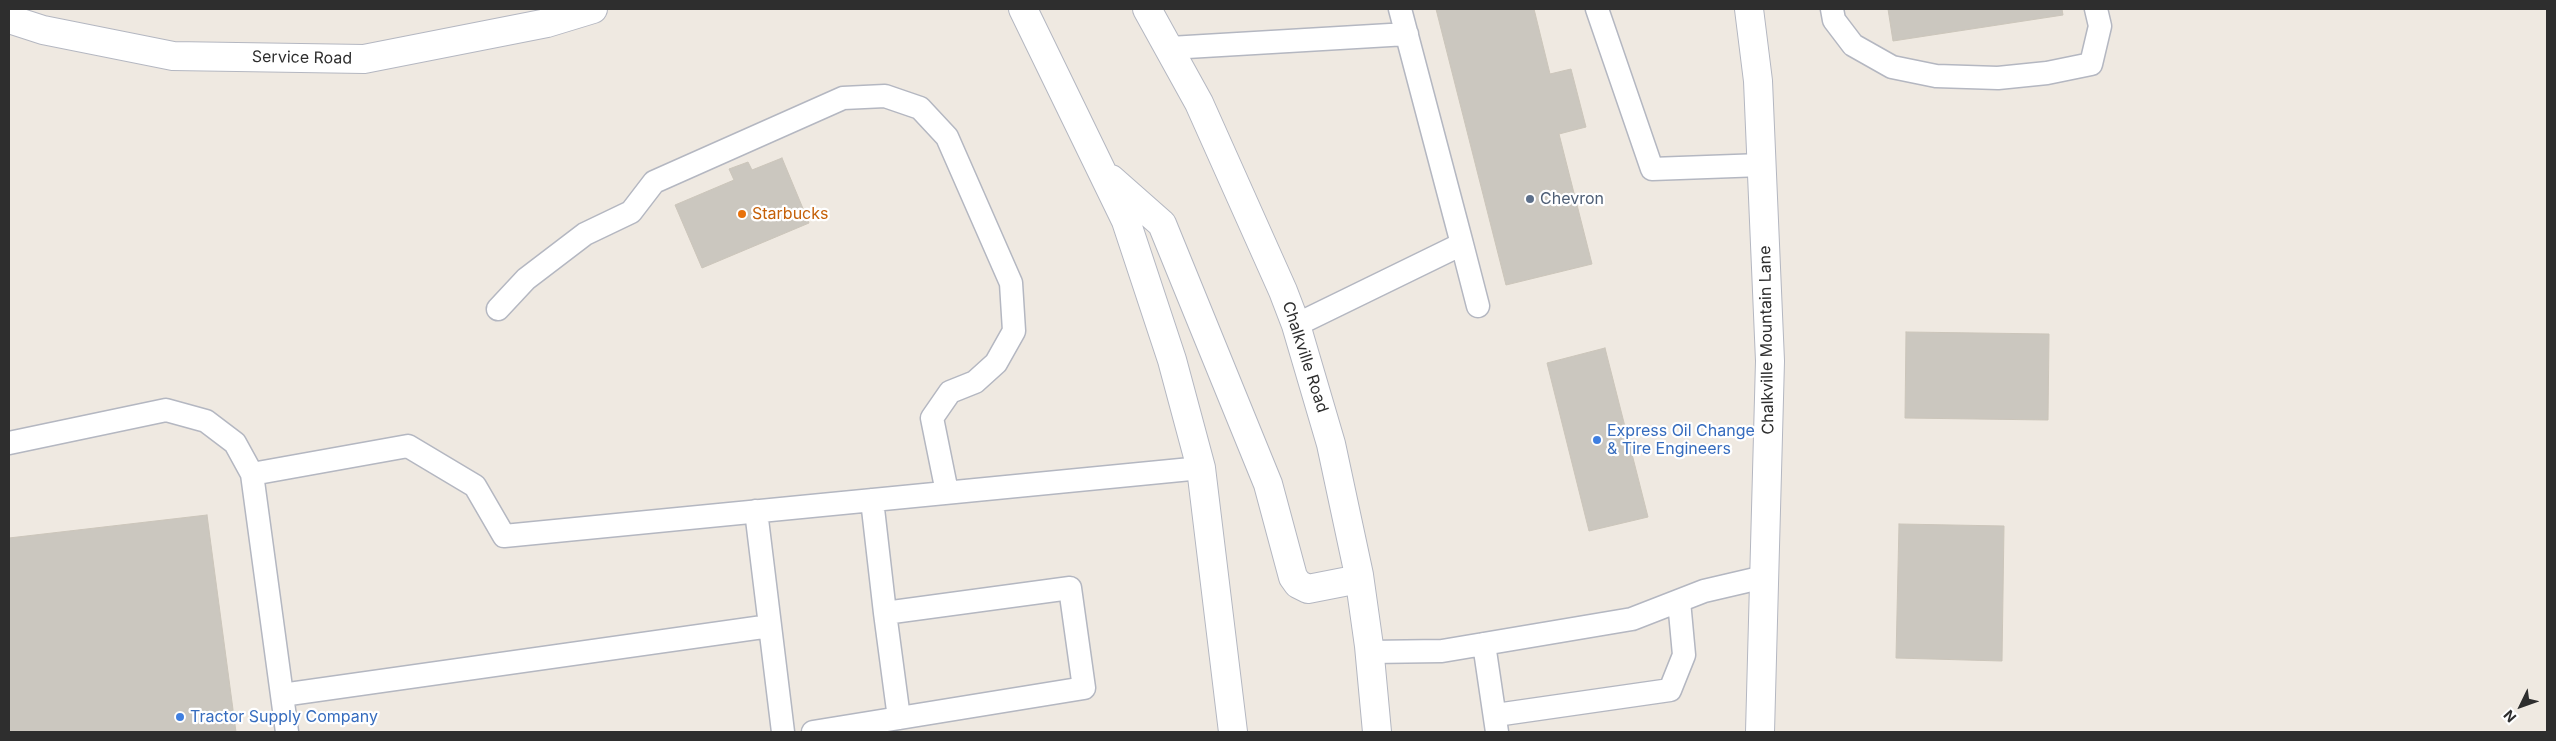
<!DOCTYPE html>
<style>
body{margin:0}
#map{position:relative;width:2556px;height:741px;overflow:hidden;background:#efe9e1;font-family:Inter,sans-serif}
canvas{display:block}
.frame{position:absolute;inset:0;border:10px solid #2e2e2e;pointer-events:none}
.north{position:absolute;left:2496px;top:681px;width:50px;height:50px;-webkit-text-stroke:4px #fff;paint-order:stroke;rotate:228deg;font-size:14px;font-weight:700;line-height:20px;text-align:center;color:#2e2e2e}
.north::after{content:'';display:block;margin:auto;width:18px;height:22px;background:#2e2e2e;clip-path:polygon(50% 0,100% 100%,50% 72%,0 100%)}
</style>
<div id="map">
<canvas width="2556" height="741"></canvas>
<div class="frame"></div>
<div class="north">N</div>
</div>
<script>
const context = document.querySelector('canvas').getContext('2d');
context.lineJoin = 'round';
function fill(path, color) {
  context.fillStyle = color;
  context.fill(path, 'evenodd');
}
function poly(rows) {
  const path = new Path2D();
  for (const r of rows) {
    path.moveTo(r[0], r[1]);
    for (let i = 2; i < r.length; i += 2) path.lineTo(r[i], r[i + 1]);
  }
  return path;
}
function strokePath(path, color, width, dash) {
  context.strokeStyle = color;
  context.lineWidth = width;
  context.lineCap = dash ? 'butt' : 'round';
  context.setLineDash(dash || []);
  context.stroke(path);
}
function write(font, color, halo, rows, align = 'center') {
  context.font = font + ' Inter,sans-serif';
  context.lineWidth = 4.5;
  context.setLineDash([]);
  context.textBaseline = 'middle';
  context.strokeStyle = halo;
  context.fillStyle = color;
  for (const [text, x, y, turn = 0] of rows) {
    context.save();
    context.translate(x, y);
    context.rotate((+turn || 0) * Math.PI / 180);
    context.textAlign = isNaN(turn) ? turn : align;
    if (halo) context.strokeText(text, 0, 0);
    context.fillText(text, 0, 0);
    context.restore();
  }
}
const building = poly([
 [1436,9,1534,9,1550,74,1571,69,1586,127,1559,134,1592,264,1506,285,1436,9],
 [1888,9,2062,9,2063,15,1893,41,1888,9],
 [782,158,809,223,702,268,675,205,734,180,729,169,748,162,752,170,782,158],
 [1906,332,2049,334,2048,420,1905,418,1906,332],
 [1605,348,1648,517,1589,531,1547,363,1605,348],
 [207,515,236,732,9,732,9,538,207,515],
 [1899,524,2004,526,2002,661,1896,658,1899,524]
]);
fill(building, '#cbc7bf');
strokePath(building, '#cbc5ba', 1);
const service = poly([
 [1597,9,1652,169,1762,165],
 [1832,9,1834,20,1853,45,1892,67,1936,76,1998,78,2047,73,2091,64,2100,26,2096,9],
 [1170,48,1407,34],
 [1462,244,1478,306],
 [498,309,526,279,585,234,631,212,654,182,843,98,885,96,920,108,947,137,1011,283,1014,331,996,363,975,382,950,392,932,418,947,492],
 [1296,325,1462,244,1400,9],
 [9,443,166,410,206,421,235,443,252,474],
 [756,511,783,732],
 [885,613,899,718],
 [1484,644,1497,732],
 [1370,652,1442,651,1632,619,1704,591,1764,577],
 [282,695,770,626],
 [1496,715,1670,690,1684,655,1679,601],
 [287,732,252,474,408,446,475,486,504,536,1201,468],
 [813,732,1084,688,1070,588,885,613,872,500]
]);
const minor = poly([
 [1749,9,1758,81,1770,361,1760,732],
 [9,19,43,30,173,56,364,59,547,23,593,9]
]);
const secondary = poly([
 [1023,9,1126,221,1172,360,1201,468,1233,732],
 [1147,9,1199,103,1283,291,1296,325,1331,444,1359,575,1369,646,1377,732],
 [1111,179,1162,224,1268,484,1293,577,1298,584,1308,589,1359,579]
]);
strokePath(service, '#b4b7c1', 25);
strokePath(minor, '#b4b7c1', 30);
strokePath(secondary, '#b4b7c1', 30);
strokePath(service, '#fff', 22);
strokePath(minor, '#fff', 28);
strokePath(secondary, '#fff', 28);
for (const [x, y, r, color] of [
 [1530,199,5,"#5c6f8a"],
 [742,214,5,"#e8710a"],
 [1597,440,5,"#3f7fe0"],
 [180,717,5,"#3f7fe0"]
]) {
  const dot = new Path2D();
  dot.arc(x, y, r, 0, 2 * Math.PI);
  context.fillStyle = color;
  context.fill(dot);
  strokePath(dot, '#fff', 2);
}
write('16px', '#2e2e2e', '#fff', [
 ["Service Road",302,58,1],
 ["Chalkville Mountain Lane",1767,340,-91],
 ["Chalkville Road",1305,357,72]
]);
write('16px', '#4e5e75', '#fff', [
 ["Chevron",1540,199]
], 'left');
write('16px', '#c56008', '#fff', [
 ["Starbucks",752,214]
], 'left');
write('16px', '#366cbe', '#fff', [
 ["Express Oil Change",1607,431],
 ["& Tire Engineers",1607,449],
 ["Tractor Supply Company",190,717]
], 'left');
</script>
